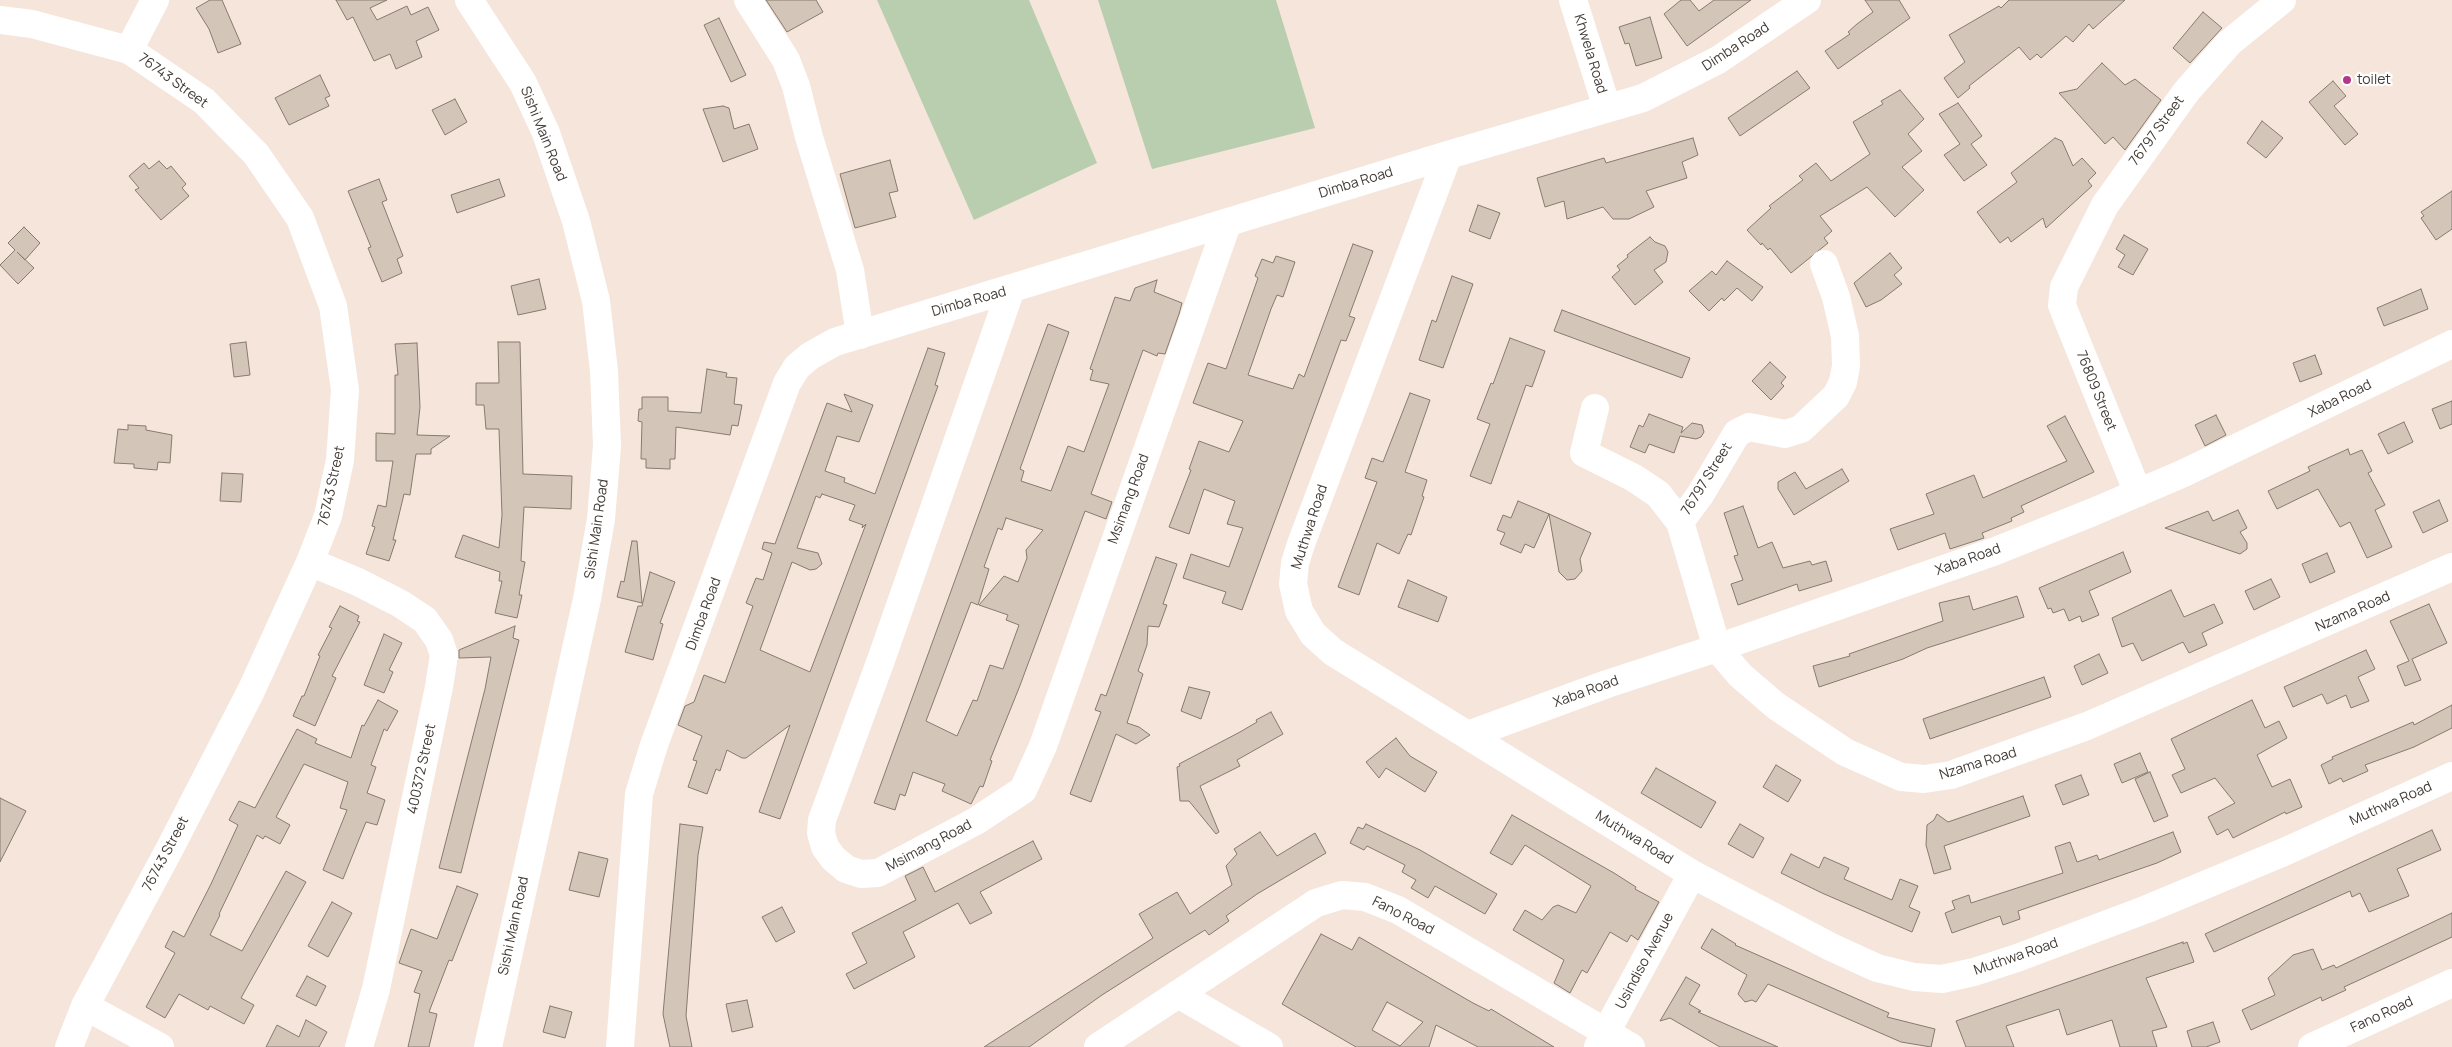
<!DOCTYPE html>
<style>
body{margin:0}
canvas{display:block;background:#f5e5da}
</style>
<canvas width="2452" height="1047"></canvas>
<script>
const context = document.querySelector('canvas').getContext('2d');
context.lineJoin = 'round';
function fill(path, color) {
  context.fillStyle = color;
  context.fill(path, 'evenodd');
}
function poly(rows) {
  const path = new Path2D();
  for (const r of rows) {
    path.moveTo(r[0], r[1]);
    for (let i = 2; i < r.length; i += 2) path.lineTo(r[i], r[i + 1]);
  }
  return path;
}
function strokePath(path, color, width, dash) {
  context.strokeStyle = color;
  context.lineWidth = width;
  context.lineCap = dash ? 'butt' : 'round';
  context.setLineDash(dash || []);
  context.stroke(path);
}
function write(font, color, halo, rows, align = 'center') {
  context.font = font + ' Manrope,sans-serif';
  context.lineWidth = 4.5;
  context.setLineDash([]);
  context.textBaseline = 'middle';
  context.strokeStyle = halo;
  context.fillStyle = color;
  for (const [text, x, y, turn = 0] of rows) {
    context.save();
    context.translate(x, y);
    context.rotate((+turn || 0) * Math.PI / 180);
    context.textAlign = isNaN(turn) ? turn : align;
    if (halo) context.strokeText(text, 0, 0);
    context.fillText(text, 0, 0);
    context.restore();
  }
}
fill(poly([
 [877,0,1029,0,1097,163,974,220],
 [1098,0,1276,0,1315,128,1152,169]
]), '#b8ceae');
const building = poly([
 [210,0,222,0,241,44,218,53,209,29,196,8,210,0],
 [336,0,387,0,370,8,377,20,407,6,411,15,428,7,439,30,416,41,422,57,396,69,390,54,374,61,353,17,347,20,336,0],
 [766,0,816,0,823,12,787,32,766,0],
 [1681,0,1690,0,1699,11,1714,0,1751,0,1687,46,1664,14,1681,0],
 [1865,0,1899,0,1910,18,1838,69,1825,51,1850,34,1848,32,1857,24,1873,12,1865,0],
 [2009,0,2125,0,2093,29,2089,24,2073,42,2066,36,2041,58,2037,54,2030,60,2019,47,1969,86,1970,88,1958,98,1944,78,1965,62,1949,35,1999,6,2001,8,2009,0],
 [2203,12,2222,28,2190,63,2173,48,2203,12],
 [1650,17,1662,58,1636,66,1629,43,1625,44,1619,27,1650,17],
 [719,18,746,75,731,82,704,25,719,18],
 [2102,63,2125,85,2135,79,2161,100,2125,150,2113,137,2105,144,2059,93,2077,89,2102,63],
 [1797,71,1810,88,1740,136,1728,118,1797,71],
 [320,75,330,96,325,98,329,106,289,125,275,98,320,75],
 [2333,81,2346,96,2334,106,2358,134,2345,145,2309,102,2333,81],
 [1900,90,1924,119,1908,134,1922,151,1902,167,1924,190,1895,217,1867,187,1820,216,1832,231,1824,238,1828,243,1791,273,1770,248,1768,250,1762,243,1761,245,1747,230,1771,208,1769,206,1803,180,1799,176,1816,163,1831,181,1870,154,1853,122,1883,104,1881,101,1900,90],
 [455,99,467,122,445,135,432,110,455,99],
 [1958,103,1982,136,1971,144,1987,165,1964,181,1944,155,1960,144,1939,114,1958,103],
 [723,106,729,108,734,129,749,124,758,149,723,162,703,109,723,106],
 [2262,121,2283,138,2266,158,2247,143,2262,121],
 [1693,138,1698,155,1682,162,1687,178,1646,191,1654,207,1629,219,1613,219,1603,207,1567,219,1564,201,1545,207,1537,178,1604,158,1606,163,1693,138],
 [2055,138,2062,141,2073,166,2082,158,2096,173,2088,181,2092,186,2046,228,2043,218,2011,242,2008,237,2000,243,1977,212,2017,182,2011,173,2055,138],
 [890,160,898,191,889,193,896,217,855,228,840,174,890,160],
 [159,161,167,169,171,166,186,184,182,188,189,196,161,220,135,190,139,188,129,176,144,163,149,169,159,161],
 [379,179,387,200,382,202,403,256,397,259,402,273,382,282,368,248,371,247,348,191,379,179],
 [499,179,505,196,457,213,451,195,499,179],
 [2452,191,2452,229,2436,240,2421,218,2424,216,2421,212,2452,191],
 [1478,205,1500,213,1490,239,1469,231,1478,205],
 [24,227,40,243,25,260,17,252,34,268,18,284,0,265,15,250,8,243,24,227],
 [2124,235,2148,249,2133,275,2118,267,2125,255,2116,249,2124,235],
 [1650,237,1655,242,1665,246,1668,252,1666,262,1654,270,1663,282,1635,305,1612,277,1620,270,1617,266,1628,257,1627,255,1650,237],
 [1353,244,1373,251,1349,316,1355,318,1346,341,1341,340,1242,610,1222,603,1226,592,1183,578,1191,554,1229,567,1243,528,1227,524,1235,501,1204,489,1189,534,1169,527,1191,470,1189,469,1199,441,1229,452,1243,421,1193,403,1208,363,1226,369,1258,278,1255,276,1262,259,1273,263,1276,256,1295,262,1283,297,1277,295,1271,309,1248,375,1293,389,1299,374,1304,377,1353,244],
 [1890,253,1902,268,1894,275,1902,284,1881,300,1866,307,1854,283,1890,253],
 [1727,261,1763,287,1752,301,1737,288,1724,301,1722,298,1709,311,1689,291,1712,271,1716,275,1727,261],
 [1452,276,1473,284,1443,368,1419,360,1432,320,1436,322,1452,276],
 [539,279,546,309,518,315,511,286,539,279],
 [1157,280,1154,292,1182,303,1179,314,1165,354,1158,353,1157,356,1143,350,1091,494,1112,502,1106,519,1085,511,1019,688,990,760,992,761,983,787,980,786,971,804,942,791,945,784,913,772,905,796,900,794,895,810,874,803,1048,324,1069,332,1020,469,1024,471,1021,481,1051,491,1068,446,1084,452,1109,384,1090,380,1093,370,1090,369,1115,297,1130,301,1135,288,1157,280],
 [1006,518,1043,530,1026,550,1027,558,1018,582,1004,576,979,605,1008,615,1006,620,1019,625,1003,669,990,665,977,701,973,700,957,736,926,721,971,602,978,605,989,569,984,567,998,528,1002,530,1006,518],
 [2421,289,2428,309,2384,326,2377,308,2421,289],
 [1562,310,1690,358,1682,378,1554,331,1562,310],
 [1510,338,1545,351,1532,387,1526,385,1491,484,1470,476,1490,424,1477,419,1491,383,1493,384,1510,338],
 [246,342,250,375,234,377,230,344,246,342],
 [498,342,520,342,523,474,572,476,571,509,524,507,521,561,525,562,519,595,522,595,517,618,495,613,502,581,499,581,500,572,455,557,463,535,499,548,502,515,499,429,486,429,484,405,476,405,476,383,499,383,498,342],
 [417,343,420,407,417,435,450,436,431,449,431,454,416,454,410,495,404,494,393,540,396,540,389,561,366,554,375,527,372,526,378,505,386,507,393,461,376,461,376,433,395,434,395,375,398,375,395,344,417,343],
 [928,348,945,353,935,385,938,386,780,819,759,812,790,725,746,758,742,758,727,750,720,771,716,769,707,794,688,787,697,761,693,760,702,736,678,725,685,706,694,702,704,675,725,683,753,606,746,603,756,578,763,580,772,553,762,549,764,542,775,544,827,403,852,412,844,394,873,405,859,442,837,436,825,471,845,478,844,482,875,494,928,348],
 [822,494,855,505,849,520,863,525,862,528,866,524,810,672,760,650,792,562,810,570,816,569,822,564,818,553,797,548,816,496,820,498,822,494],
 [2315,355,2322,374,2300,382,2293,363,2315,355],
 [1770,362,1786,377,1781,383,1784,386,1771,400,1752,381,1770,362],
 [707,369,727,373,726,377,737,378,734,404,742,405,738,426,732,425,730,435,676,427,675,459,670,459,670,469,646,468,646,459,641,459,642,422,638,421,639,409,642,409,642,397,668,397,668,411,701,413,707,369],
 [1410,393,1430,400,1405,472,1427,480,1422,496,1424,497,1411,535,1408,534,1399,554,1377,543,1359,595,1338,587,1377,482,1365,478,1372,458,1383,462,1410,393],
 [2452,401,2452,424,2440,429,2432,409,2452,401],
 [1649,414,1683,427,1681,433,1692,423,1702,425,1704,432,1701,437,1696,439,1680,436,1674,453,1649,444,1645,453,1630,447,1639,425,1643,427,1649,414],
 [2216,415,2226,435,2205,446,2195,425,2216,415],
 [2065,416,2094,472,2021,506,2024,512,2011,518,2012,521,1982,533,1984,538,1950,549,1945,533,1898,550,1890,529,1934,514,1926,494,1974,475,1983,498,2067,461,2047,426,2065,416],
 [2404,422,2413,442,2388,454,2378,434,2404,422],
 [128,425,146,426,146,430,172,435,170,463,158,462,157,470,134,468,134,464,114,463,118,429,128,430,128,425],
 [2348,449,2350,455,2362,450,2372,471,2368,473,2385,505,2375,510,2392,547,2367,558,2350,522,2340,527,2318,489,2277,509,2268,491,2310,471,2308,467,2348,449],
 [1842,469,1849,481,1794,515,1778,489,1778,482,1795,472,1806,489,1842,469],
 [222,473,243,474,241,502,220,501,222,473],
 [2439,500,2448,521,2423,533,2413,512,2439,500],
 [1518,501,1549,514,1534,548,1525,544,1521,553,1500,544,1505,533,1497,530,1503,515,1511,518,1518,501],
 [1743,506,1758,548,1772,542,1783,568,1810,561,1812,565,1826,561,1832,581,1799,591,1797,584,1738,605,1731,584,1743,580,1734,556,1738,555,1724,513,1743,506],
 [2238,510,2247,528,2240,532,2247,543,2247,549,2240,554,2165,528,2208,511,2213,521,2238,510],
 [1549,514,1591,533,1580,559,1582,571,1575,579,1567,580,1559,572,1549,514],
 [632,541,637,541,642,603,617,597,621,581,624,582,632,541],
 [2123,552,2131,572,2089,591,2099,615,2082,622,2080,616,2069,621,2064,609,2053,613,2051,608,2048,609,2039,588,2123,552],
 [2327,553,2335,572,2310,583,2302,564,2327,553],
 [1156,557,1177,564,1163,604,1167,605,1159,627,1148,626,1147,645,1138,671,1143,674,1127,723,1139,727,1150,735,1136,744,1116,734,1091,802,1070,794,1101,712,1095,710,1101,694,1106,696,1156,557],
 [650,572,675,582,660,623,663,624,653,660,625,652,638,606,642,606,650,572],
 [2271,579,2280,597,2254,610,2245,591,2271,579],
 [1408,580,1447,597,1438,622,1398,607,1408,580],
 [2171,590,2184,617,2214,604,2223,623,2202,633,2207,645,2189,653,2183,642,2142,661,2133,643,2122,647,2112,618,2171,590],
 [1969,596,1973,610,2017,596,2024,617,1927,648,1903,659,1819,687,1813,666,1850,656,1849,654,1943,621,1939,603,1969,596],
 [2429,604,2447,643,2412,659,2421,680,2405,686,2397,666,2409,661,2390,621,2429,604],
 [340,606,359,616,357,621,360,622,332,676,336,678,315,726,293,716,302,696,304,696,320,656,318,655,332,628,329,627,340,606],
 [515,626,513,638,519,640,461,873,439,868,485,689,491,657,459,658,459,650,515,626],
 [384,634,402,643,389,670,393,672,384,693,364,685,384,634],
 [2366,650,2375,669,2358,677,2369,701,2351,708,2346,695,2327,704,2322,694,2293,707,2284,687,2366,650],
 [2099,654,2108,673,2082,685,2074,666,2099,654],
 [2044,677,2051,697,1930,739,1923,719,2044,677],
 [1189,687,1210,692,1201,719,1181,711,1189,687],
 [378,700,398,711,387,731,384,729,371,765,376,767,367,793,385,800,377,825,366,822,343,879,323,870,347,810,340,808,348,782,304,764,276,817,290,825,280,844,265,836,263,839,257,835,219,914,220,915,210,935,242,951,286,871,306,882,241,998,254,1005,244,1024,210,1006,208,1010,179,994,165,1018,146,1007,175,953,165,947,173,931,184,937,211,884,238,825,229,820,239,801,255,808,297,729,317,739,315,743,351,758,362,725,364,726,378,700],
 [2252,700,2265,728,2279,721,2287,738,2257,755,2272,787,2290,779,2302,807,2286,814,2285,812,2233,838,2228,829,2217,835,2208,817,2235,803,2215,778,2181,793,2172,775,2185,769,2171,739,2252,700],
 [2452,705,2452,728,2414,747,2365,765,2368,771,2343,782,2341,778,2329,784,2321,765,2333,759,2332,757,2413,722,2414,725,2452,705],
 [1271,712,1283,734,1237,760,1240,766,1200,786,1219,832,1216,834,1189,801,1180,801,1177,767,1180,766,1179,764,1240,732,1257,722,1256,720,1271,712],
 [1396,738,1410,756,1437,772,1425,792,1386,768,1379,778,1366,762,1396,738],
 [2140,753,2148,772,2122,783,2114,764,2140,753],
 [1776,765,1801,780,1788,802,1763,787,1776,765],
 [1656,768,1716,802,1701,828,1641,793,1656,768],
 [2150,772,2168,816,2154,822,2135,779,2150,772],
 [2081,775,2089,795,2063,805,2055,785,2081,775],
 [2023,796,2030,816,1944,846,1951,869,1934,874,1926,845,1927,825,1934,820,1937,814,1948,822,2023,796],
 [0,798,26,811,0,862,0,798],
 [1512,815,1614,873,1636,887,1635,889,1659,902,1638,940,1631,935,1627,942,1610,932,1587,973,1582,970,1570,993,1554,983,1564,960,1513,930,1525,910,1542,920,1553,907,1558,905,1576,913,1591,886,1525,845,1512,865,1490,853,1512,815],
 [680,824,703,827,698,855,686,1016,692,1047,670,1047,663,1014,680,824],
 [1366,824,1420,850,1497,894,1485,914,1435,886,1428,898,1411,888,1416,880,1402,872,1405,865,1367,846,1364,850,1350,843,1358,827,1363,829,1366,824],
 [1740,824,1764,838,1753,858,1728,844,1740,824],
 [2432,830,2441,850,2397,869,2409,896,2369,912,2360,893,2352,897,2350,891,2214,952,2205,934,2432,830],
 [1260,832,1277,856,1315,833,1326,853,1257,894,1226,916,1229,921,1209,935,1205,930,1168,953,1102,995,1029,1047,984,1047,1153,938,1139,914,1177,892,1190,914,1232,885,1226,866,1237,854,1234,849,1260,832],
 [2173,832,2181,852,2157,863,2018,911,2020,919,2003,925,2000,916,1952,933,1945,913,1955,909,1952,901,1969,895,1971,903,2063,873,2055,847,2070,842,2077,862,2097,855,2099,860,2173,832],
 [1033,841,1042,859,980,892,992,913,970,924,958,903,903,932,915,957,854,989,846,974,867,963,852,933,916,900,905,876,923,867,935,892,1033,841],
 [579,852,608,859,599,897,569,890,579,852],
 [1791,854,1819,868,1824,857,1849,868,1844,879,1892,900,1900,879,1918,886,1909,907,1920,912,1912,932,1822,893,1781,873,1791,854],
 [457,886,478,894,452,961,449,960,429,1012,437,1014,429,1047,408,1047,420,994,414,992,422,971,399,963,411,929,437,939,457,886],
 [332,902,352,913,328,957,308,946,332,902],
 [782,907,795,932,776,942,762,917,782,907],
 [2452,913,2452,937,2344,987,2346,990,2322,1001,2321,997,2251,1030,2242,1010,2275,995,2268,978,2293,955,2313,949,2322,970,2334,965,2336,968,2452,913],
 [1712,929,1736,944,1735,945,1889,1013,1887,1017,1935,1029,1931,1047,1901,1042,1768,984,1756,1002,1752,1000,1745,1002,1738,994,1747,975,1701,948,1712,929],
 [1321,934,1352,950,1359,937,1473,1003,1489,1011,1491,1009,1554,1047,1478,1047,1436,1025,1429,1047,1356,1047,1282,1004,1321,934],
 [1387,1002,1423,1022,1400,1046,1372,1030,1387,1002],
 [2183,942,2183,944,2187,942,2194,962,2146,978,2167,1027,2152,1031,2157,1047,2120,1047,2112,1020,2067,1035,2059,1009,2006,1026,2014,1047,1966,1047,1956,1021,2183,942],
 [307,976,326,986,316,1006,296,996,307,976],
 [1686,977,1700,985,1689,1004,1701,1011,1698,1012,1778,1047,1720,1047,1670,1018,1660,1021,1686,977],
 [747,1000,753,1027,732,1032,726,1004,747,1000],
 [550,1006,572,1012,565,1038,543,1032,550,1006],
 [306,1020,327,1032,319,1047,266,1047,277,1025,299,1037,306,1020],
 [2213,1022,2220,1042,2206,1047,2192,1047,2187,1031,2213,1022]
]);
fill(building, '#d3c6b9');
strokePath(building, '#867b6f', 1);
strokePath(poly([
 [469,0,523,83,546,133,576,221,596,301,604,371,607,446,601,519,587,599,488,1047],
 [748,0,786,60,796,86,809,137,850,270,860,335],
 [1573,0,1607,108],
 [0,20,32,24,129,50,204,101,256,154,300,218,333,306,345,390,340,460,328,516,310,562,251,691,169,850,85,1006,69,1047],
 [129,50,155,0],
 [1448,155,1301,544,1295,563,1293,584,1299,611,1313,634,1333,652,1692,874,1831,947,1877,968,1914,977,1942,979,1974,972,2017,958,2147,909,2284,852,2452,776],
 [1011,289,881,660,822,820,821,833,825,847,833,858,846,869,861,874,878,873,976,821,1023,790,1043,746,1227,224],
 [1595,408,1584,453,1634,478,1658,494,1680,522,1717,648,1740,675,1776,706,1845,752,1901,777,1924,779,1951,775,2087,726,2452,567],
 [2138,493,2067,318,2062,305,2064,287,2105,205,2186,92,2229,43,2282,0],
 [1680,522,1700,495,1737,433,1749,427,1785,434,1801,429,1836,396,1843,382,1846,366,1845,336,1836,297,1824,264],
 [310,562,358,582,401,604,425,620,439,640,444,655,439,687,376,989,359,1047],
 [1468,735,1607,684,1717,648,1993,552,2093,512,2184,473,2452,344],
 [1178,994,1269,1047],
 [85,1006,160,1047],
 [620,1047,639,794,654,745,787,383,797,367,810,356,835,342,1448,155,1643,98,1718,60,1807,0],
 [1098,1047,1316,903,1342,895,1365,897,1398,910,1631,1047],
 [1598,1047,1692,874],
 [2312,1047,2452,983]
]), '#fff', 28);
for (const [x, y, r, color] of [
 [2347,80,5,"#b43889"]
]) {
  const dot = new Path2D();
  dot.arc(x, y, r, 0, 2 * Math.PI);
  context.fillStyle = color;
  context.fill(dot);
  strokePath(dot, '#fff', 2);
}
write('14px', '#413b37', '#fff', [
 ["Dimba Road",1736,47,-33],
 ["Khwela Road",1590,54,73],
 ["76743 Street",173,81,36],
 ["76797 Street",2157,131,-54],
 ["Sishi Main Road",543,134,68],
 ["Dimba Road",1356,183,-17],
 ["Dimba Road",969,302,-16],
 ["76809 Street",2096,391,68],
 ["Xaba Road",2340,399,-26],
 ["76797 Street",1707,479,-58],
 ["76743 Street",332,486,-78],
 ["Msimang Road",1129,499,-70],
 ["Muthwa Road",1310,527,-72],
 ["Sishi Main Road",597,529,-82],
 ["Xaba Road",1968,560,-20],
 ["Nzama Road",2353,612,-24],
 ["Dimba Road",704,614,-70],
 ["Xaba Road",1586,692,-20],
 ["Nzama Road",1978,764,-17],
 ["400372 Street",422,769,-78],
 ["Muthwa Road",2391,804,-24],
 ["Muthwa Road",1634,838,32],
 ["Msimang Road",929,846,-28],
 ["76743 Street",166,854,-62],
 ["Fano Road",1403,916,27],
 ["Sishi Main Road",514,926,-78],
 ["Muthwa Road",2016,957,-19],
 ["Usindiso Avenue",1645,961,-62],
 ["Fano Road",2382,1015,-25]
]);
write('14px', '#413b37', '#fff', [
 ["toilet",2357,80]
], 'left');
</script>
